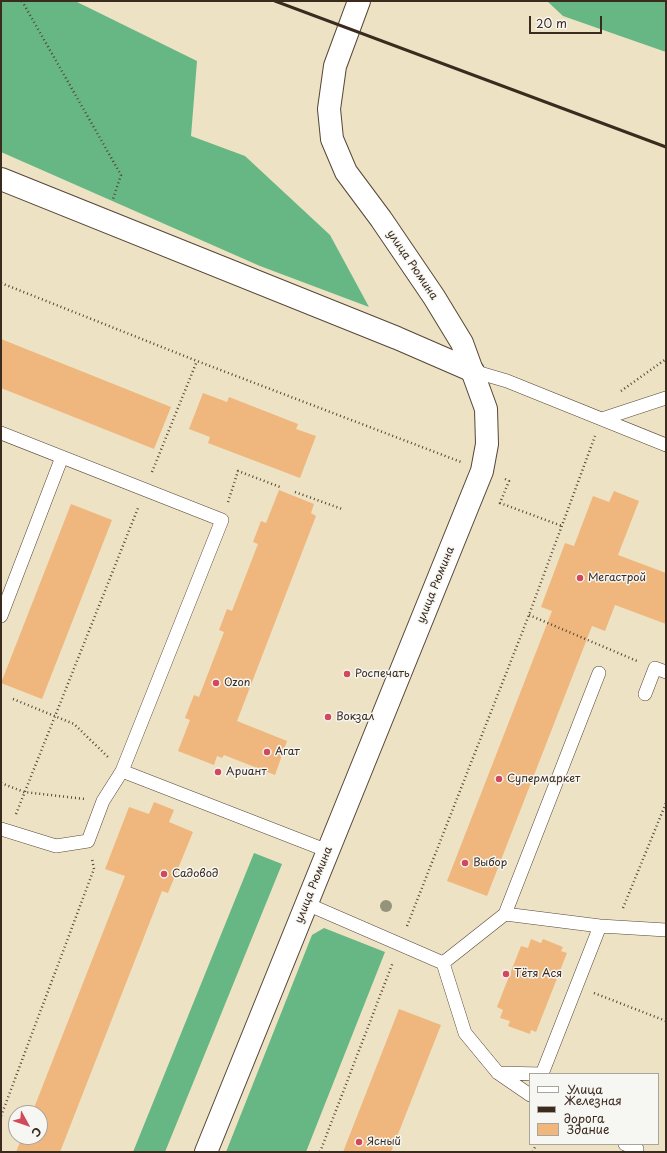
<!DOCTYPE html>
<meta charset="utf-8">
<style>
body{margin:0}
#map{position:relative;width:667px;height:1153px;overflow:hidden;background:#ede2c4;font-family:"Playpen Sans",sans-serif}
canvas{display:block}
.frame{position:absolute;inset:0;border:2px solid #3b2a1e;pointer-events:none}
.legend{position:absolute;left:529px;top:1073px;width:130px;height:72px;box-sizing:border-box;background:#f6f6f2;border:1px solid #aba49d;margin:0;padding:5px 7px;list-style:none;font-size:12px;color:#3b2a1e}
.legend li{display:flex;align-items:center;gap:8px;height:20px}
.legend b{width:20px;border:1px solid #aba49d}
.north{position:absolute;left:8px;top:1105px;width:40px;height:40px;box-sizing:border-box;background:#f6f6f2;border:1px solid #aba49d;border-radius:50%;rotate:130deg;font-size:11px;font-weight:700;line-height:16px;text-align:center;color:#3b2a1e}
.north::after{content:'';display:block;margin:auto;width:14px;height:18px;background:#d1495b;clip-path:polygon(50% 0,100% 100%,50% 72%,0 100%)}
.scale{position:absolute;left:529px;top:16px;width:73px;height:18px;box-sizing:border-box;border:2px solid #3b2a1e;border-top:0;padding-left:5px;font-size:12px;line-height:14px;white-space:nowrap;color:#3b2a1e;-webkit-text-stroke:3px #f6f6f2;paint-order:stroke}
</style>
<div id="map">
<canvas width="667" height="1153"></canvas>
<div class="frame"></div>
<ul class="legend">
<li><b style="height:5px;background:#fff"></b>Улица</li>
<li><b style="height:5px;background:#3b2a1e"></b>Железная дорога</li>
<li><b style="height:11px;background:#efb77d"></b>Здание</li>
</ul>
<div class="north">С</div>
<div class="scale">20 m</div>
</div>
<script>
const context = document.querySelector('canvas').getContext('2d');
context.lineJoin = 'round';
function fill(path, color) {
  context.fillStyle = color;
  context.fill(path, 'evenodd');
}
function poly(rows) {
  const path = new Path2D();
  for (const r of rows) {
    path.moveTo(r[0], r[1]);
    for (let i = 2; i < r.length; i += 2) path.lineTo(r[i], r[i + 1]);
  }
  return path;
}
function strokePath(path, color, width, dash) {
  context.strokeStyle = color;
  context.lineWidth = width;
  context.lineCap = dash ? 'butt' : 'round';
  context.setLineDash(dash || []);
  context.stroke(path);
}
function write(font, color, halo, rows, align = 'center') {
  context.font = font + ' "Playpen Sans",sans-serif';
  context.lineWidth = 3;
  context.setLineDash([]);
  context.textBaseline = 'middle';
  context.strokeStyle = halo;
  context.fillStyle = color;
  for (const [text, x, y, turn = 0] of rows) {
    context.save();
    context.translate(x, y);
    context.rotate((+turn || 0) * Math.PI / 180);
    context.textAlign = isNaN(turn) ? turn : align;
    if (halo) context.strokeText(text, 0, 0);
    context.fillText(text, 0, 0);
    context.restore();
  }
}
fill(poly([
 [1,1,75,1,197,61,191,136,245,156,330,235,369,307,260,266,1,152],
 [547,1,666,1,666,52,563,16],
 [254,853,282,864,165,1152,133,1152],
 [324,928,385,952,306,1152,226,1152,312,935]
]), '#66b783');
fill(poly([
 [1,339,171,407,154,449,1,388],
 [203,393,227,402,229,397,298,424,296,429,316,436,300,478,208,443,210,437,189,429],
 [279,490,314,504,311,513,316,516,237,721,287,741,275,775,224,755,222,758,217,756,214,765,178,751,190,720,185,718,194,695,199,697,224,632,219,630,227,609,232,611,258,544,253,542,261,521,266,523],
 [614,491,639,501,618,555,666,573,666,624,615,605,605,631,592,626,487,896,447,881,552,611,541,607,565,543,574,546,593,496,609,502],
 [71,504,112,520,42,699,1,683],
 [154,802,174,810,169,822,193,832,168,893,162,891,60,1152,16,1152,22,1137,40,1137,40,1113,32,1113,125,876,105,869,129,807,149,814],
 [531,939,541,943,543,939,563,947,561,951,567,953,536,1032,531,1030,530,1034,508,1026,510,1021,500,1018,503,1010,497,1007,521,946,528,948],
 [399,1009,441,1025,391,1152,343,1152]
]), '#efb77d');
const lane = poly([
 [473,371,507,381,666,445],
 [602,419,666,398],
 [1,433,222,520,122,771],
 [1,616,62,457],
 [645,694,655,668,666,672],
 [1,829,56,846,88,841,103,801,122,771,328,851],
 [307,904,443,963,465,1033,498,1073,530,1095],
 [505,914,599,673],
 [443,963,505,914,600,926,666,930],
 [498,1073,542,1074,600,926],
 [625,1144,637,1149,636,1152]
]);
const street = poly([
 [1,179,397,338,473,371]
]);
const secondary = poly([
 [206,1152,482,471,487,444,486,409,462,343,434,297,381,219,346,172,332,139,329,109,335,66,359,1]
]);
strokePath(lane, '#564637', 14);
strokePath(street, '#564637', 24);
strokePath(secondary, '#564637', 24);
strokePath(poly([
 [22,1,121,175,113,199],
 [1,283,197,361,461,462],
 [621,391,666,359],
 [152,472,197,361],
 [505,479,509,481,500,503,562,526],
 [295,492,342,509],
 [228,502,238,471,280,487],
 [529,615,637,661],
 [13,699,74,724,108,757],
 [1,783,24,792,85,799],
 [16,814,138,508],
 [623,908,666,803],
 [407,926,529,615,595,436],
 [594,993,666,1021],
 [1,1116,94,869,92,859],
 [320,1152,393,962],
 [533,1152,536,1144]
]), '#564637', 2.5, [1, 3]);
strokePath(lane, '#fff', 13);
strokePath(street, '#fff', 22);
strokePath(secondary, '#fff', 22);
strokePath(poly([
 [275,1,666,147]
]), '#3b2a1e', 3);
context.fillStyle = '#94947a';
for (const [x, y] of [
 [386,906]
]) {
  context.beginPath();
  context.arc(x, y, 6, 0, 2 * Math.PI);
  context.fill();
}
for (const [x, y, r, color] of [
 [580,578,4,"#d1495b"],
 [347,674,4,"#d1495b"],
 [216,683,4,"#d1495b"],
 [328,717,4,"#d1495b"],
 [267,752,4,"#d1495b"],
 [218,772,4,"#d1495b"],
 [499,779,4,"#d1495b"],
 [465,863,4,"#d1495b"],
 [164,874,4,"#d1495b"],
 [506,974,4,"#d1495b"],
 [359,1142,4,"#d1495b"]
]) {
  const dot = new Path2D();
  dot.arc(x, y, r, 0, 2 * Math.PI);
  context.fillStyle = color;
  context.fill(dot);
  strokePath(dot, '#f6f6f2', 1.5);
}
write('11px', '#3b2a1e', '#f6f6f2', [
 ["улица Рюмина",412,265,56],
 ["улица Рюмина",436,585,-68],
 ["улица Рюмина",314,885,-68]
]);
write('11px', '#3b2a1e', '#f6f6f2', [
 ["Мегастрой",588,578],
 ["Роспечать",355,674],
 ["Ozon",224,683],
 ["Вокзал",336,717],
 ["Агат",275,752],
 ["Ариант",226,772],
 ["Супермаркет",507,779],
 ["Выбор",473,863],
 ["Садовод",172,874],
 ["Тётя Ася",514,974],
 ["Ясный",367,1142]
], 'left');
</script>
